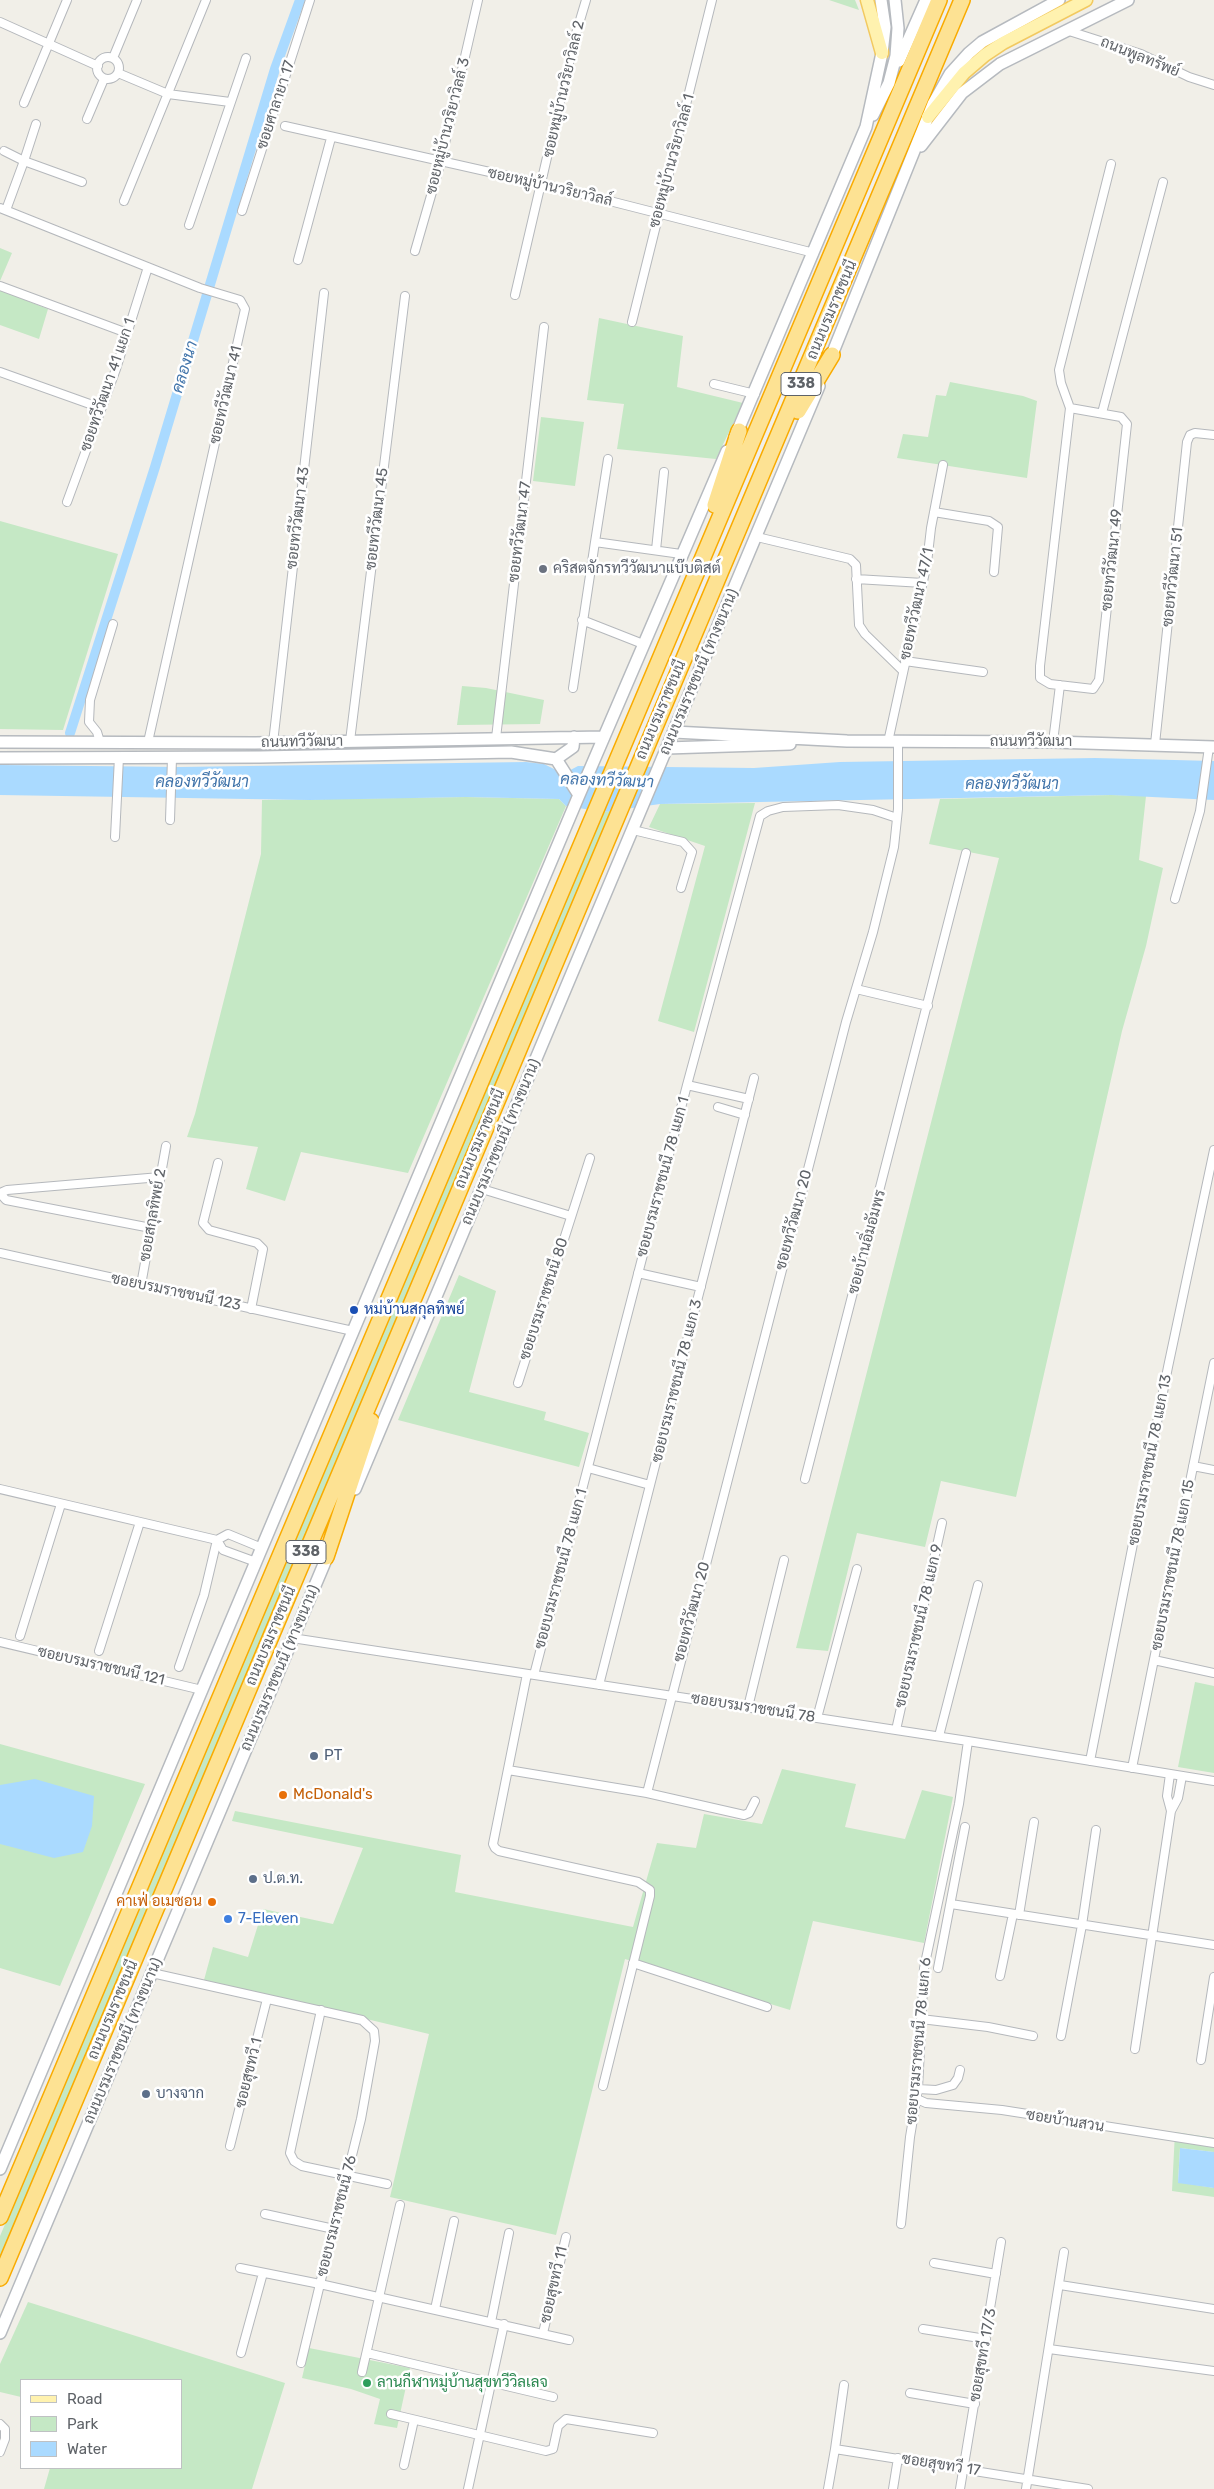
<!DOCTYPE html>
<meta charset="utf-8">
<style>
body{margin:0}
#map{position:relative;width:1214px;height:2489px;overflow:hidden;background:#f1efe8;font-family:Rubik,sans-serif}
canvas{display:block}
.legend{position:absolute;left:20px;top:2379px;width:162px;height:90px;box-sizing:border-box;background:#fff;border:1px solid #bfc1c3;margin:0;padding:6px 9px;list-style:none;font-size:15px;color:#5f6368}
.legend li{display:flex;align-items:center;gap:10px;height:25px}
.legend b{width:25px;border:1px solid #bfc1c3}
</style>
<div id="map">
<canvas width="1214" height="2489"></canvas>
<ul class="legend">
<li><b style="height:6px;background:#fff2af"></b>Road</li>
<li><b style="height:14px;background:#c5e8c5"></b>Park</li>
<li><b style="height:14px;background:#aadaff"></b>Water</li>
</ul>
</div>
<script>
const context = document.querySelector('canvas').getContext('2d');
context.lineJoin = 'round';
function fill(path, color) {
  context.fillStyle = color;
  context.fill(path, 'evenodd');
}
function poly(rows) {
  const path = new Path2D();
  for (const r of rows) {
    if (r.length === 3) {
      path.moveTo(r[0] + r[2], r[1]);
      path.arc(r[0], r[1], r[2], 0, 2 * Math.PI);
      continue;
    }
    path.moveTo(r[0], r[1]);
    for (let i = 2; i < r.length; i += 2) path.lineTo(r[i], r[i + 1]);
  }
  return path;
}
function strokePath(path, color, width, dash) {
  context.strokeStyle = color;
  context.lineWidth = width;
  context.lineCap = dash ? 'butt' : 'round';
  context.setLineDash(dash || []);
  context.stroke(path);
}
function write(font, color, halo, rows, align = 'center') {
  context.font = font + ' Rubik,Sarabun,sans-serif';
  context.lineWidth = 5;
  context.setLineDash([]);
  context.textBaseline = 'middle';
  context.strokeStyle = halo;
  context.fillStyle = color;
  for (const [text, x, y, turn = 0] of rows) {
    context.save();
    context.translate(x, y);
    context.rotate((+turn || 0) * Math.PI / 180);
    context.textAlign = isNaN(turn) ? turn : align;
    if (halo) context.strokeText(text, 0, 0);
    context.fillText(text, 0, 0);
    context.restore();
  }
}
fill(poly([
 [829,0,855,0,859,10],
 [0,248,12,253,0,281],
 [0,290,48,309,39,339,0,325],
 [599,318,683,336,677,387,743,403,716,459,617,449,624,404,587,400],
 [950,382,1023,396,1037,401,1027,478,897,458,903,434,928,437,936,395,946,396],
 [541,417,584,422,575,486,533,481],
 [0,521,118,554,63,730,0,729],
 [462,686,486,688,544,700,540,724,457,725],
 [1111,795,1146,796,1139,860,1163,868,1146,946,1122,1031,1016,1497,941,1481,925,1547,857,1533,828,1651,796,1648,999,858,929,844,940,799],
 [466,797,559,799,566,806,408,1173,301,1152,285,1201,246,1189,258,1147,187,1137,195,1114,261,854,262,800],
 [755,803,694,1032,658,1021,705,846,649,827,660,804],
 [614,810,0,2265,0,2236,604,812],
 [459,1275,496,1291,469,1392,546,1412,544,1420,589,1433,579,1467,398,1420],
 [1195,1682,1214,1686,1214,1773,1178,1767],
 [0,1744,145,1784,60,1986,0,1968],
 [782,1769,856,1784,845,1827,905,1839,922,1790,953,1797,924,1943,813,1921,790,2010,625,1959,556,2235,390,2197,429,2034,204,1980,213,1947,248,1957,263,1909,333,1924,363,1848,232,1821,235,1811,461,1855,455,1892,633,1927,657,1843,696,1848,704,1814,762,1824],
 [1175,2132,1214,2138,1214,2152,1180,2148,1178,2182,1214,2188,1214,2197,1172,2191],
 [28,2302,285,2383,252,2489,44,2489,50,2468,181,2468,181,2380,21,2380,21,2397,0,2392,0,2364],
 [309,2348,410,2368,397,2428,374,2424,380,2399,351,2389,302,2378]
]), '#c5e8c5');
fill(poly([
 [1095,758,1214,761,1214,800,1111,795,660,804,604,812,566,806,559,799,466,797,310,800,0,795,0,765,179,767,526,762,544,764,558,771,561,775,578,766,754,768,840,762],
 [35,1779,94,1796,92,1826,83,1852,54,1858,0,1844,0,1785],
 [1180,2148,1214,2152,1214,2188,1178,2183]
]), '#aadaff');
strokePath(poly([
 [70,733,155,467,275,69,300,0]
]), '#aadaff', 10);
const street = poly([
 [0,22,98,66],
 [1066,30,1141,54,1189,77,1214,85],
 [108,68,11],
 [113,58,137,0],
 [118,73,168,94,230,102],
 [24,103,67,0],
 [87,119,104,79],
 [285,126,543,184,814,253],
 [4,151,24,161,36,124],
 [124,201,206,0],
 [0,208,200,288,240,300,245,309,148,742],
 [6,210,24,161,82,182],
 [242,211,310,0],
 [189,225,246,58],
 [415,251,441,161,478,0],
 [298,260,331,138],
 [0,286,127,333],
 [515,295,575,37,586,0],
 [632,322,712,0],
 [0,372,101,408],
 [714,384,755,394],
 [1070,408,1121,417,1127,424,1099,680,1093,689,1050,684,1040,678,1040,666,1070,408,1061,383,1059,370,1111,164],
 [1102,413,1163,182],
 [67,502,116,369,148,267],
 [934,512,989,521,998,527,994,572],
 [757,537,850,559,856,565,859,625,865,634,903,671],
 [595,542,608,459],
 [656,550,664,472],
 [856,579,923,583],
 [582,620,643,644],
 [905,661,983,672],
 [573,688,595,542,681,554],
 [496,738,544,327],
 [350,741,405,296],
 [100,742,97,732,89,722,90,700,113,624],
 [888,742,927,563,931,528,943,465],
 [1053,742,1060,685],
 [273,743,324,293],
 [1155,744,1187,442,1190,435,1195,433,1214,435],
 [170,820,172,758],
 [633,830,683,842,692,852,681,888],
 [115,837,119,757],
 [1175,899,1200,811,1209,747],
 [856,989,928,1006],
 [687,1085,749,1099],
 [718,1107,745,1115],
 [218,1163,203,1223,209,1230,257,1243,263,1249,251,1309],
 [482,1189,571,1216],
 [0,1193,7,1190,160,1177],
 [0,1193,6,1200,151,1228],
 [0,1253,353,1331],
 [638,1273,701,1287],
 [141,1285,166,1146],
 [518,1383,590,1158],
 [1193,1466,1214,1470],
 [588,1468,650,1485],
 [805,1479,966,853],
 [0,1489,217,1540,204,1595,179,1667],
 [256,1562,223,1550,217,1540,228,1534,262,1548],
 [20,1636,61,1504],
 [292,1638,968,1741,1214,1781],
 [0,1642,202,1690],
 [99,1651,140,1522],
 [1154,1660,1214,1673],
 [527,1674,493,1844,495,1848,499,1851,638,1882,650,1890,650,1896,603,2086],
 [534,1675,687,1085,760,816,768,811,783,807,838,805,873,810,897,818],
 [599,1685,754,1078],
 [748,1707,784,1560],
 [817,1718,857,1569],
 [896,1730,942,1523],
 [939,1736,978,1585],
 [1090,1761,1168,1367,1214,1150],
 [1132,1768,1214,1363],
 [508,1770,647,1793,744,1815,749,1813,755,1801],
 [1170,1774,1167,1796,1171,1811],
 [647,1793,846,1022,873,932,894,847,898,809,898,742],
 [951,1904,1214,1945],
 [1019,1915,1034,1822],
 [633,1963,767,2007],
 [938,1968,965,1827],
 [152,1973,362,2020,374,2031,375,2041,361,2119,320,2284,569,2340],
 [1000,1976,1013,1914],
 [321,2010,290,2153,294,2161,302,2166,387,2184],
 [921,2019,988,2027,1033,2036],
 [1061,2036,1082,1925,1096,1830],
 [1135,2049,1171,1811,1178,1798,1182,1776],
 [1201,2060,1214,1977],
 [918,2089,936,2090,953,2085,958,2078,960,2070],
 [917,2099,926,2103,1002,2110,1214,2143],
 [230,2146,267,1999],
 [265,2214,334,2229],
 [901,2224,910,2137,918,2089,924,1968,959,1804,968,1741],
 [934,2263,996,2274],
 [240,2268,320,2284,301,2363],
 [1060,2285,1214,2309],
 [435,2309,454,2221],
 [491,2322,509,2233],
 [923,2329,986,2339],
 [543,2333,566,2237],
 [1049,2349,1214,2371],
 [241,2353,263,2273],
 [367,2353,553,2397],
 [362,2372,400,2205],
 [910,2393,975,2404],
 [391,2414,546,2451,553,2449,558,2426,566,2419,653,2433],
 [0,2424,5,2429,5,2439,0,2452],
 [835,2449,844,2385],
 [404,2465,414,2420],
 [468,2489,504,2324],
 [828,2489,835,2449,1088,2489],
 [893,2489,898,2458],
 [960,2489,1001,2242],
 [1026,2489,1064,2252]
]);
const secondary = poly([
 [899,61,926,0],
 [873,115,889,83,896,56,898,28,895,0],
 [921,146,962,93,1000,64,1128,0],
 [829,362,933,104,950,74,969,53,982,42,1059,0],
 [735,437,866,127,882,53,885,27,881,0],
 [674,732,847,741,1053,742,1214,747],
 [0,742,255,743,604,737],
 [667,748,790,744],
 [0,758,260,757,511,752,556,759,579,795],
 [556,759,573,747,574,737],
 [355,1489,819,386],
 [0,2169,579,795,727,451],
 [0,2333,330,1550]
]);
const primary = poly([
 [867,0,882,53],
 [928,117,964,73,985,55,1003,43,1086,0]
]);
const highway = poly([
 [798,411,832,355],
 [715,505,739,431],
 [326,1557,371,1421],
 [0,2217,939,0],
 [0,2278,962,0]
]);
strokePath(street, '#b5b8bc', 10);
strokePath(secondary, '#b6babf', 14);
strokePath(primary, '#f2c960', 15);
strokePath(highway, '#f9ab00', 18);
strokePath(street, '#fff', 8);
strokePath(secondary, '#fff', 11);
strokePath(primary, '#fff2af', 12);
strokePath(highway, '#fde293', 15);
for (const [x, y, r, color] of [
 [543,569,5,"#6b7280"],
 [354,1310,5,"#1a4fb4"],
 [314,1756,5,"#5c6f8a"],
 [283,1795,5,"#e8710a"],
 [253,1879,5,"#5c6f8a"],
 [212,1902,5,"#e8710a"],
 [228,1919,5,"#3f7fe0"],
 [146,2094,5,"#5c6f8a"],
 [367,2383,5,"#2e9e5b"]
]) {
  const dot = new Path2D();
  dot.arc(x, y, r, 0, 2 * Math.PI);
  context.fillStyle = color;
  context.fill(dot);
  strokePath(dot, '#fff', 2);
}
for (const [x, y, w] of [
 [801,384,40],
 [306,1552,40]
]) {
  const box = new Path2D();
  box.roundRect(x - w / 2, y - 11.5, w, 23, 4);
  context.fillStyle = '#fff';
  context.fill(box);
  strokePath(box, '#5f6368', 1);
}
write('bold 14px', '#5f6368', null, [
 ["338",801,384],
 ["338",306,1552]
]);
write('15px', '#5f6368', '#fff', [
 ["ถนนพูลทรัพย์",1140,57,22],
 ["ซอยหมู่บ้านวริยาวิลล์ 2",564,89,-77],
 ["ซอยศาลายา 17",276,105,-72],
 ["ซอยหมู่บ้านวริยาวิลล์ 3",448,126,-76],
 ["ซอยหมู่บ้านวริยาวิลล์ 1",672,161,-75],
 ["ซอยหมู่บ้านวริยาวิลล์",550,187,13],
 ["ถนนบรมราชชนนี",832,310,-67],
 ["ซอยทวีวัฒนา 41 แยก 1",108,385,-71],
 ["ซอยทวีวัฒนา 41",226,395,-77],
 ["ซอยทวีวัฒนา 43",298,518,-83],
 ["ซอยทวีวัฒนา 45",377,519,-83],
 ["ซอยทวีวัฒนา 47",520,532,-83],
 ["ซอยทวีวัฒนา 49",1112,560,-84],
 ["ซอยทวีวัฒนา 51",1173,577,-84],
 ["ซอยทวีวัฒนา 47/1",917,604,-78],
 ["ถนนบรมราชชนนี (ทางขนาน)",699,672,-67],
 ["ถนนบรมราชชนนี",661,710,-67],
 ["ถนนทวีวัฒนา",302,742,-1],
 ["ถนนทวีวัฒนา",1031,742],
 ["ถนนบรมราชชนนี",480,1139,-67],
 ["ถนนบรมราชชนนี (ทางขนาน)",501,1142,-67],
 ["ซอยบรมราชชนนี 78 แยก 1",663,1177,-75],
 ["ซอยสกุลทิพย์ 2",153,1215,-80],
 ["ซอยทวีวัฒนา 20",794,1220,-75],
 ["ซอยบ้านอิ่มอัมพร",867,1242,-75],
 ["ซอยบรมราชชนนี 123",176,1292,12],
 ["ซอยบรมราชชนนี 80",544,1299,-72],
 ["ซอยบรมราชชนนี 78 แยก 3",677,1381,-76],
 ["ซอยบรมราชชนนี 78 แยก 13",1150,1460,-79],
 ["ซอยบรมราชชนนี 78 แยก 15",1173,1565,-79],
 ["ซอยบรมราชชนนี 78 แยก 1",561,1569,-75],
 ["ซอยทวีวัฒนา 20",692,1612,-75],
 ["ซอยบรมราชชนนี 78 แยก 9",919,1626,-77],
 ["ถนนบรมราชชนนี",271,1636,-67],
 ["ซอยบรมราชชนนี 121",101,1666,13],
 ["ถนนบรมราชชนนี (ทางขนาน)",280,1668,-67],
 ["ซอยบรมราชชนนี 78",753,1708,9],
 ["ถนนบรมราชชนนี",113,2010,-67],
 ["ถนนบรมราชชนนี (ทางขนาน)",123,2041,-67],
 ["ซอยบรมราชชนนี 78 แยก 6",919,2041,-85],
 ["ซอยสุขทวี 1",249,2073,-76],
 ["ซอยบ้านสวน",1065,2121,9],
 ["ซอยบรมราชชนนี 76",337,2216,-76],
 ["ซอยสุขทวี 11",554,2285,-77],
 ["ซอยสุขทวี 17/3",983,2355,-80],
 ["ซอยสุขทวี 17",941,2465,9]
]);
write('15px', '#5b616d', '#fff', [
 ["คริสตจักรทวีวัฒนาแบ๊บติสต์",553,569]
], 'left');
write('15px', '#164399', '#fff', [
 ["หม่บ้านสกุลทิพย์",364,1310]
], 'left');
write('15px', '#4e5e75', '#fff', [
 ["PT",324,1756],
 ["ป.ต.ท.",263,1879],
 ["บางจาก",156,2094]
], 'left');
write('15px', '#c56008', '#fff', [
 ["McDonald's",293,1795],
 ["คาเฟ่ อเมซอน",202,1902,"right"]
], 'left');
write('15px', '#366cbe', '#fff', [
 ["7-Eleven",238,1919]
], 'left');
write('15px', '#27864d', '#fff', [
 ["ลานกีฬาหมู่บ้านสุขทวีวิลเลจ",377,2383]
], 'left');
write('italic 16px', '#4174aa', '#fff', [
 ["คลองนา",185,367,-73],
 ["คลองทวีวัฒนา",607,781,2],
 ["คลองทวีวัฒนา",202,782],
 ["คลองทวีวัฒนา",1012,784]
]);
</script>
